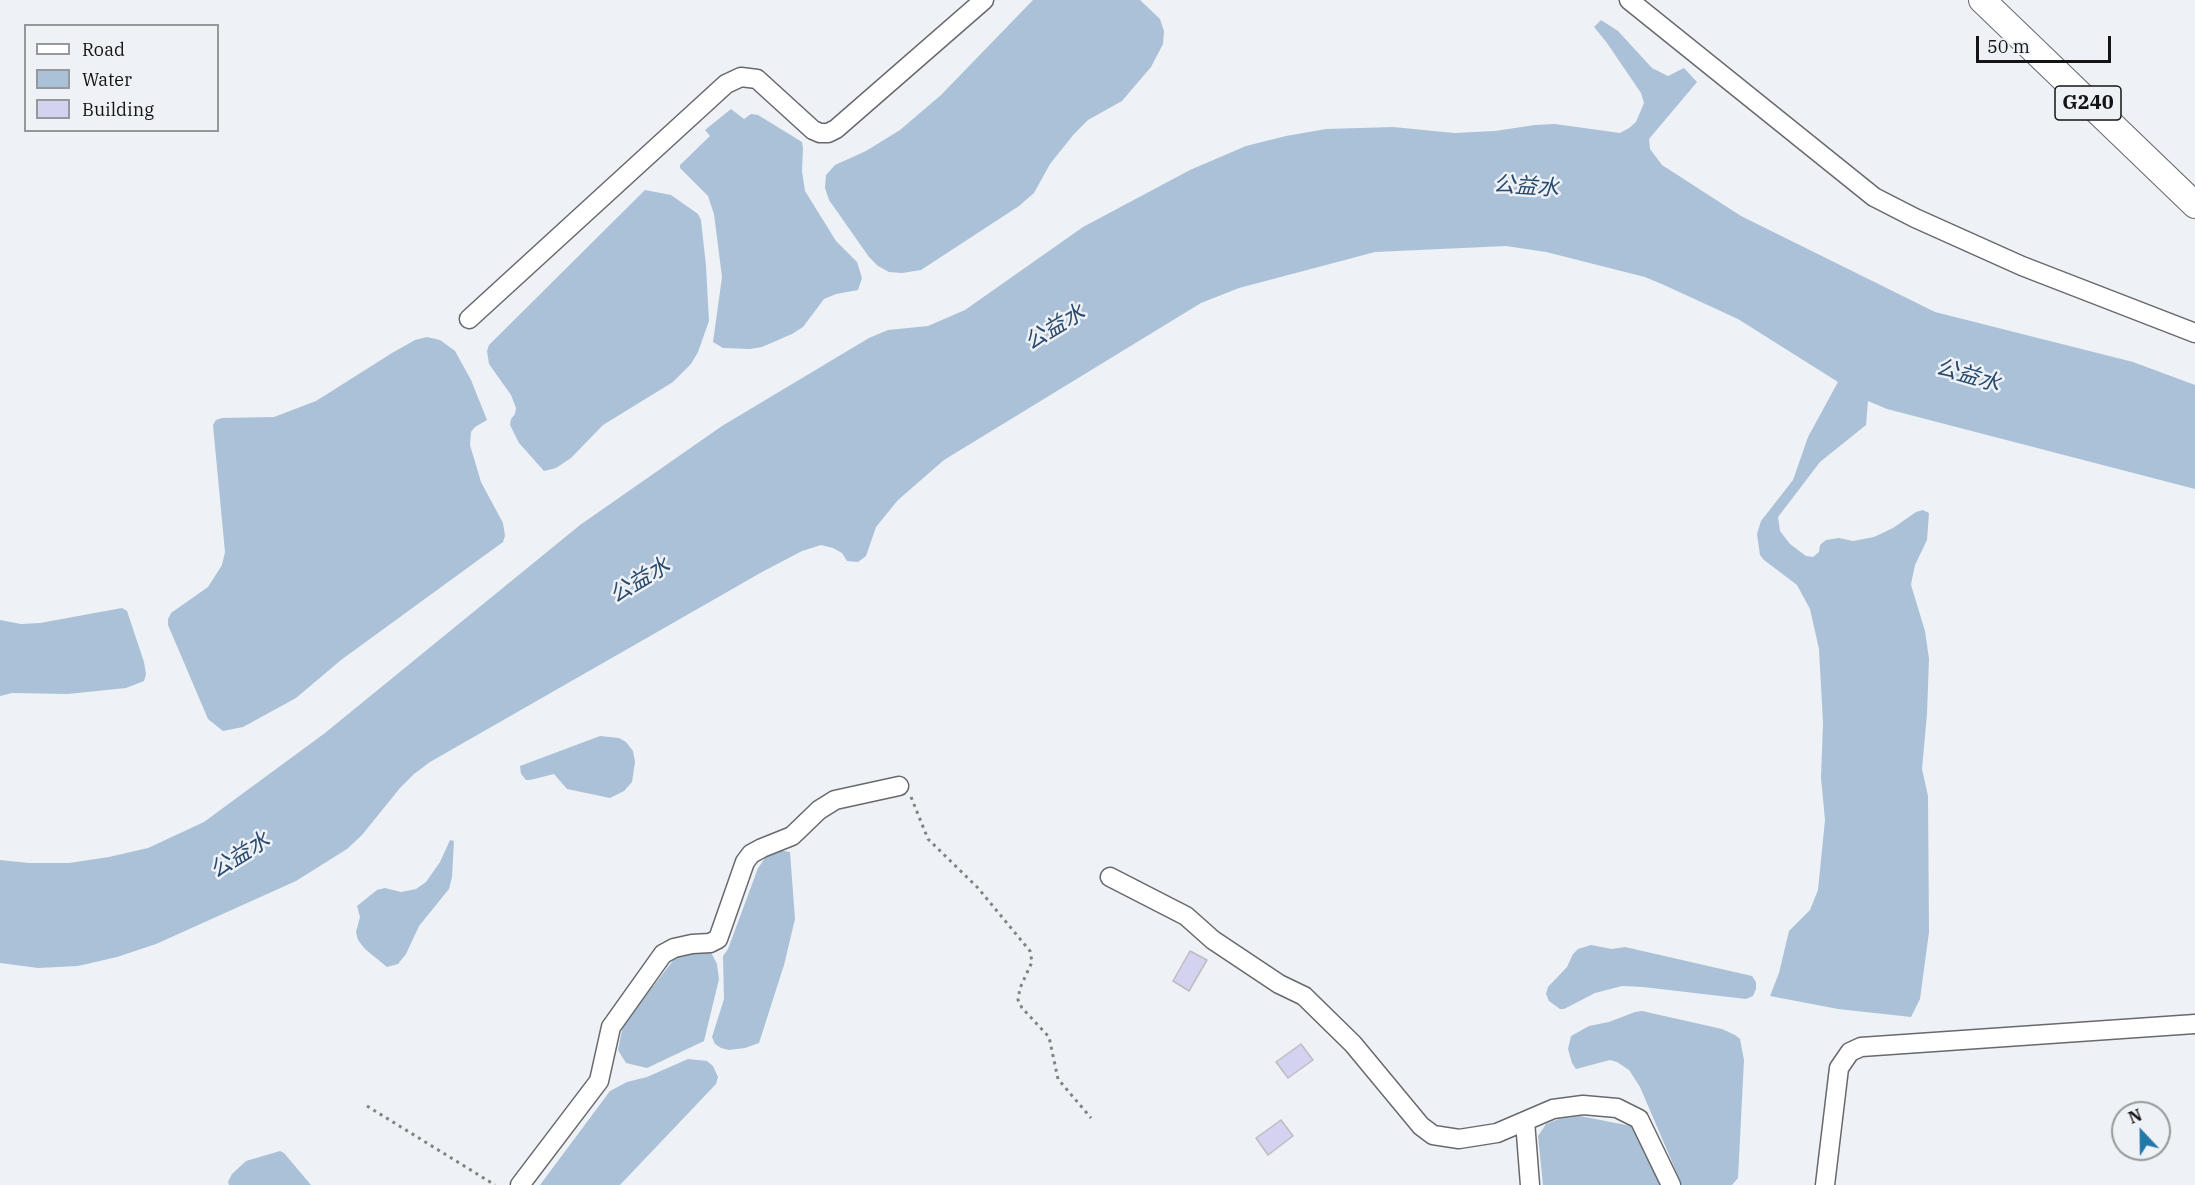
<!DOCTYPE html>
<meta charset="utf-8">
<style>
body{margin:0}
#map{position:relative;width:2195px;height:1185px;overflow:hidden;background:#eef1f5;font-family:"IBM Plex Serif",serif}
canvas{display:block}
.legend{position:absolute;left:24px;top:24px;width:195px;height:108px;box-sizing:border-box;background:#eef1f5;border:2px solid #96999b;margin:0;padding:8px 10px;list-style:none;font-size:18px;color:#131415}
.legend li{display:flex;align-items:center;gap:12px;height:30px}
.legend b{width:30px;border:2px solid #96999b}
.north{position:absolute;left:2111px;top:1101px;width:60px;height:60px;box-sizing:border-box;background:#eef1f5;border:2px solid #96999b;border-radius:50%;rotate:338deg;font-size:16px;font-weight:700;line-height:24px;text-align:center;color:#131415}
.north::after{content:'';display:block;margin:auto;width:21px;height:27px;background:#2478a8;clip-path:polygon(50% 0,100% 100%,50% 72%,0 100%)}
.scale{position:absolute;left:1976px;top:36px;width:135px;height:27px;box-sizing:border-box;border:3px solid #131415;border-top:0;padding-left:8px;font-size:18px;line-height:21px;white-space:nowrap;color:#131415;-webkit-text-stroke:4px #eef1f5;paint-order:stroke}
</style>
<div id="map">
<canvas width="2195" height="1185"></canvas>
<ul class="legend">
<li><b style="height:8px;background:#fff"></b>Road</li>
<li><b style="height:16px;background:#abc1d8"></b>Water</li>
<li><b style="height:16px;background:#d3d2f0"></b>Building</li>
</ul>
<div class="north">N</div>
<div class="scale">50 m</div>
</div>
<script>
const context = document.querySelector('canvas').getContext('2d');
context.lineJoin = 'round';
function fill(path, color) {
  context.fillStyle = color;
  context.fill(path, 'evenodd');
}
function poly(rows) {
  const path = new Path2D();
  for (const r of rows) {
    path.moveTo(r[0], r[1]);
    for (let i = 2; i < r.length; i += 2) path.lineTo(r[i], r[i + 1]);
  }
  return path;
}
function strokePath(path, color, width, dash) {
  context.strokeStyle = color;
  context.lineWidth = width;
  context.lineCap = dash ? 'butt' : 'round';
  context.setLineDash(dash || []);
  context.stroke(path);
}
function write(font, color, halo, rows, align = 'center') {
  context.font = font + ' "IBM Plex Serif","Noto Sans SC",serif';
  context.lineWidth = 5;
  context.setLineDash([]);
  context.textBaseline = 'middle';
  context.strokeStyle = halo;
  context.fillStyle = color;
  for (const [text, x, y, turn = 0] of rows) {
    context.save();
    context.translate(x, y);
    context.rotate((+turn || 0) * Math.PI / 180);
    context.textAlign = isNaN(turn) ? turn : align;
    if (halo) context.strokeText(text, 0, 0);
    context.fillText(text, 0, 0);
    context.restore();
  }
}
fill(poly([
 [1033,0,1140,0,1160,19,1164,31,1163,44,1151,67,1122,101,1088,120,1074,134,1050,164,1034,193,1019,206,921,270,902,273,889,272,878,266,869,257,829,200,825,188,826,175,835,165,866,151,900,130,941,95],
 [1601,20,1618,31,1652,68,1668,76,1684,68,1697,82,1649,139,1650,149,1662,165,1741,216,1935,312,2133,362,2195,385,2195,489,1887,409,1868,401,1866,425,1820,462,1778,517,1780,531,1790,544,1806,556,1813,557,1819,552,1820,545,1826,540,1839,538,1853,541,1874,537,1893,528,1916,512,1923,510,1929,513,1927,540,1915,565,1912,579,1911,585,1925,631,1929,659,1927,714,1922,769,1928,796,1929,932,1920,999,1911,1017,1838,1009,1770,996,1779,973,1789,931,1810,910,1818,890,1825,820,1821,778,1823,723,1819,649,1810,609,1797,585,1764,560,1760,555,1757,534,1761,521,1793,480,1808,437,1838,382,1738,319,1664,285,1645,277,1546,252,1506,246,1375,252,1239,288,1201,303,944,460,898,500,876,527,866,556,858,562,847,561,842,553,833,548,821,545,802,551,762,572,430,762,414,774,400,788,362,835,347,849,296,881,156,944,117,957,78,966,38,968,0,963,0,860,29,863,69,863,109,857,148,848,204,822,325,733,580,525,722,426,869,338,888,330,928,326,965,310,1083,227,1190,170,1246,146,1286,136,1326,129,1393,127,1454,133,1495,131,1535,125,1555,124,1620,133,1629,128,1636,122,1644,103,1641,93,1607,43,1594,27],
 [731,109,744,119,751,114,758,115,802,142,803,149,802,171,805,191,836,241,857,262,862,278,858,290,836,294,824,299,803,327,792,334,762,347,750,349,723,348,713,342,722,277,714,214,708,196,680,168,680,165,710,136,705,130],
 [645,190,671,195,698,214,701,220,706,266,709,321,698,352,691,364,673,382,603,425,571,458,556,468,544,471,519,443,510,425,511,419,515,414,516,408,511,395,489,364,487,351,489,345],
 [427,337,440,340,455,351,471,380,487,420,475,427,471,432,470,445,481,482,503,523,505,536,503,542,341,660,296,698,243,727,223,731,208,719,168,625,168,619,171,613,208,587,222,565,225,552,213,425,216,420,222,418,274,417,316,401,392,353,415,340],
 [122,608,127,611,144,662,146,674,144,681,126,688,68,694,12,693,0,696,0,620,21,624,40,623],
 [600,736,619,738,626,742,633,751,635,762,632,782,624,791,610,798,567,789,554,774,530,780,526,780,521,774,520,766],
 [450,840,454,841,452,877,449,889,419,926,406,954,398,964,387,967,365,949,358,940,356,932,360,917,357,906,377,890,385,888,401,892,416,889,426,882,440,862],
 [779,850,790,852,795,919,784,965,759,1043,745,1048,729,1050,721,1048,715,1044,712,1037,724,999,723,956,728,949,758,868,765,858],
 [1591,945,1612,949,1625,947,1752,976,1756,982,1756,989,1753,996,1746,999,1643,987,1622,986,1595,993,1564,1009,1560,1009,1549,1001,1546,994,1548,987,1567,967,1573,954,1578,949],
 [702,949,711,952,717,964,719,979,704,1041,647,1068,626,1063,618,1050,623,1025,675,958],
 [1642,1011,1722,1029,1735,1035,1740,1039,1744,1060,1738,1178,1732,1185,1682,1185,1640,1087,1629,1070,1617,1062,1610,1060,1576,1069,1572,1063,1568,1049,1571,1036,1589,1026,1609,1022,1635,1012],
 [688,1059,707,1061,713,1066,718,1077,716,1084,620,1185,540,1185,610,1091,627,1082,647,1077],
 [1580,1116,1636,1127,1661,1185,1543,1185,1538,1136,1546,1124,1559,1119],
 [280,1151,284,1153,311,1185,229,1185,228,1182,232,1174,246,1161]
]), '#abc1d8');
const building = poly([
 [1190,951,1207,960,1189,991,1173,981,1190,951],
 [1301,1044,1313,1060,1288,1078,1276,1062,1301,1044],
 [1281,1120,1293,1136,1268,1155,1256,1138,1281,1120]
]);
fill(building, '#d3d2f0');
strokePath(building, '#bdbcc1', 1.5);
const minor = poly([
 [1629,0,1874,197,1915,218,2022,266,2195,333],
 [469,319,726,84,741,77,757,79,813,130,820,133,828,133,836,129,984,0],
 [1110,877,1186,916,1213,940,1279,984,1304,996,1353,1044,1421,1126,1433,1135,1459,1139,1497,1133,1553,1109,1583,1105,1617,1108,1639,1119,1671,1185],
 [1525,1121,1530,1185],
 [520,1185,599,1081,611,1027,663,954,674,948,692,944,710,943,718,939,745,862,751,854,762,848,792,836,819,810,835,800,899,786],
 [1825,1185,1839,1068,1850,1052,1861,1047,2195,1024]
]);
const highway = poly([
 [1982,0,2195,205]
]);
strokePath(minor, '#67696d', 21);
strokePath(highway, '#67696d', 28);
strokePath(poly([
 [911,797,928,839,978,888,1030,951,1032,962,1020,988,1018,1000,1022,1008,1049,1037,1058,1079,1091,1118],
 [367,1106,495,1185]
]), '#808284', 3, [3, 4.5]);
strokePath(minor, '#fff', 18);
strokePath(highway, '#fff', 26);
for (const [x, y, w] of [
 [2088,103,66]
]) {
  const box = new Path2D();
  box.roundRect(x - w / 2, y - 17, w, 34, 4.5);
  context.fillStyle = '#eef1f5';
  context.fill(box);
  strokePath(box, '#131415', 1.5);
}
write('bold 20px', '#131415', null, [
 ["G240",2088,103]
]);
write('italic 22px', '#284a6d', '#eef1f5', [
 ["公益水",1526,187,4],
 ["公益水",1055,328,-31],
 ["公益水",1968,376,16],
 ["公益水",640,581,-31],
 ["公益水",240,856,-32]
]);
</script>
